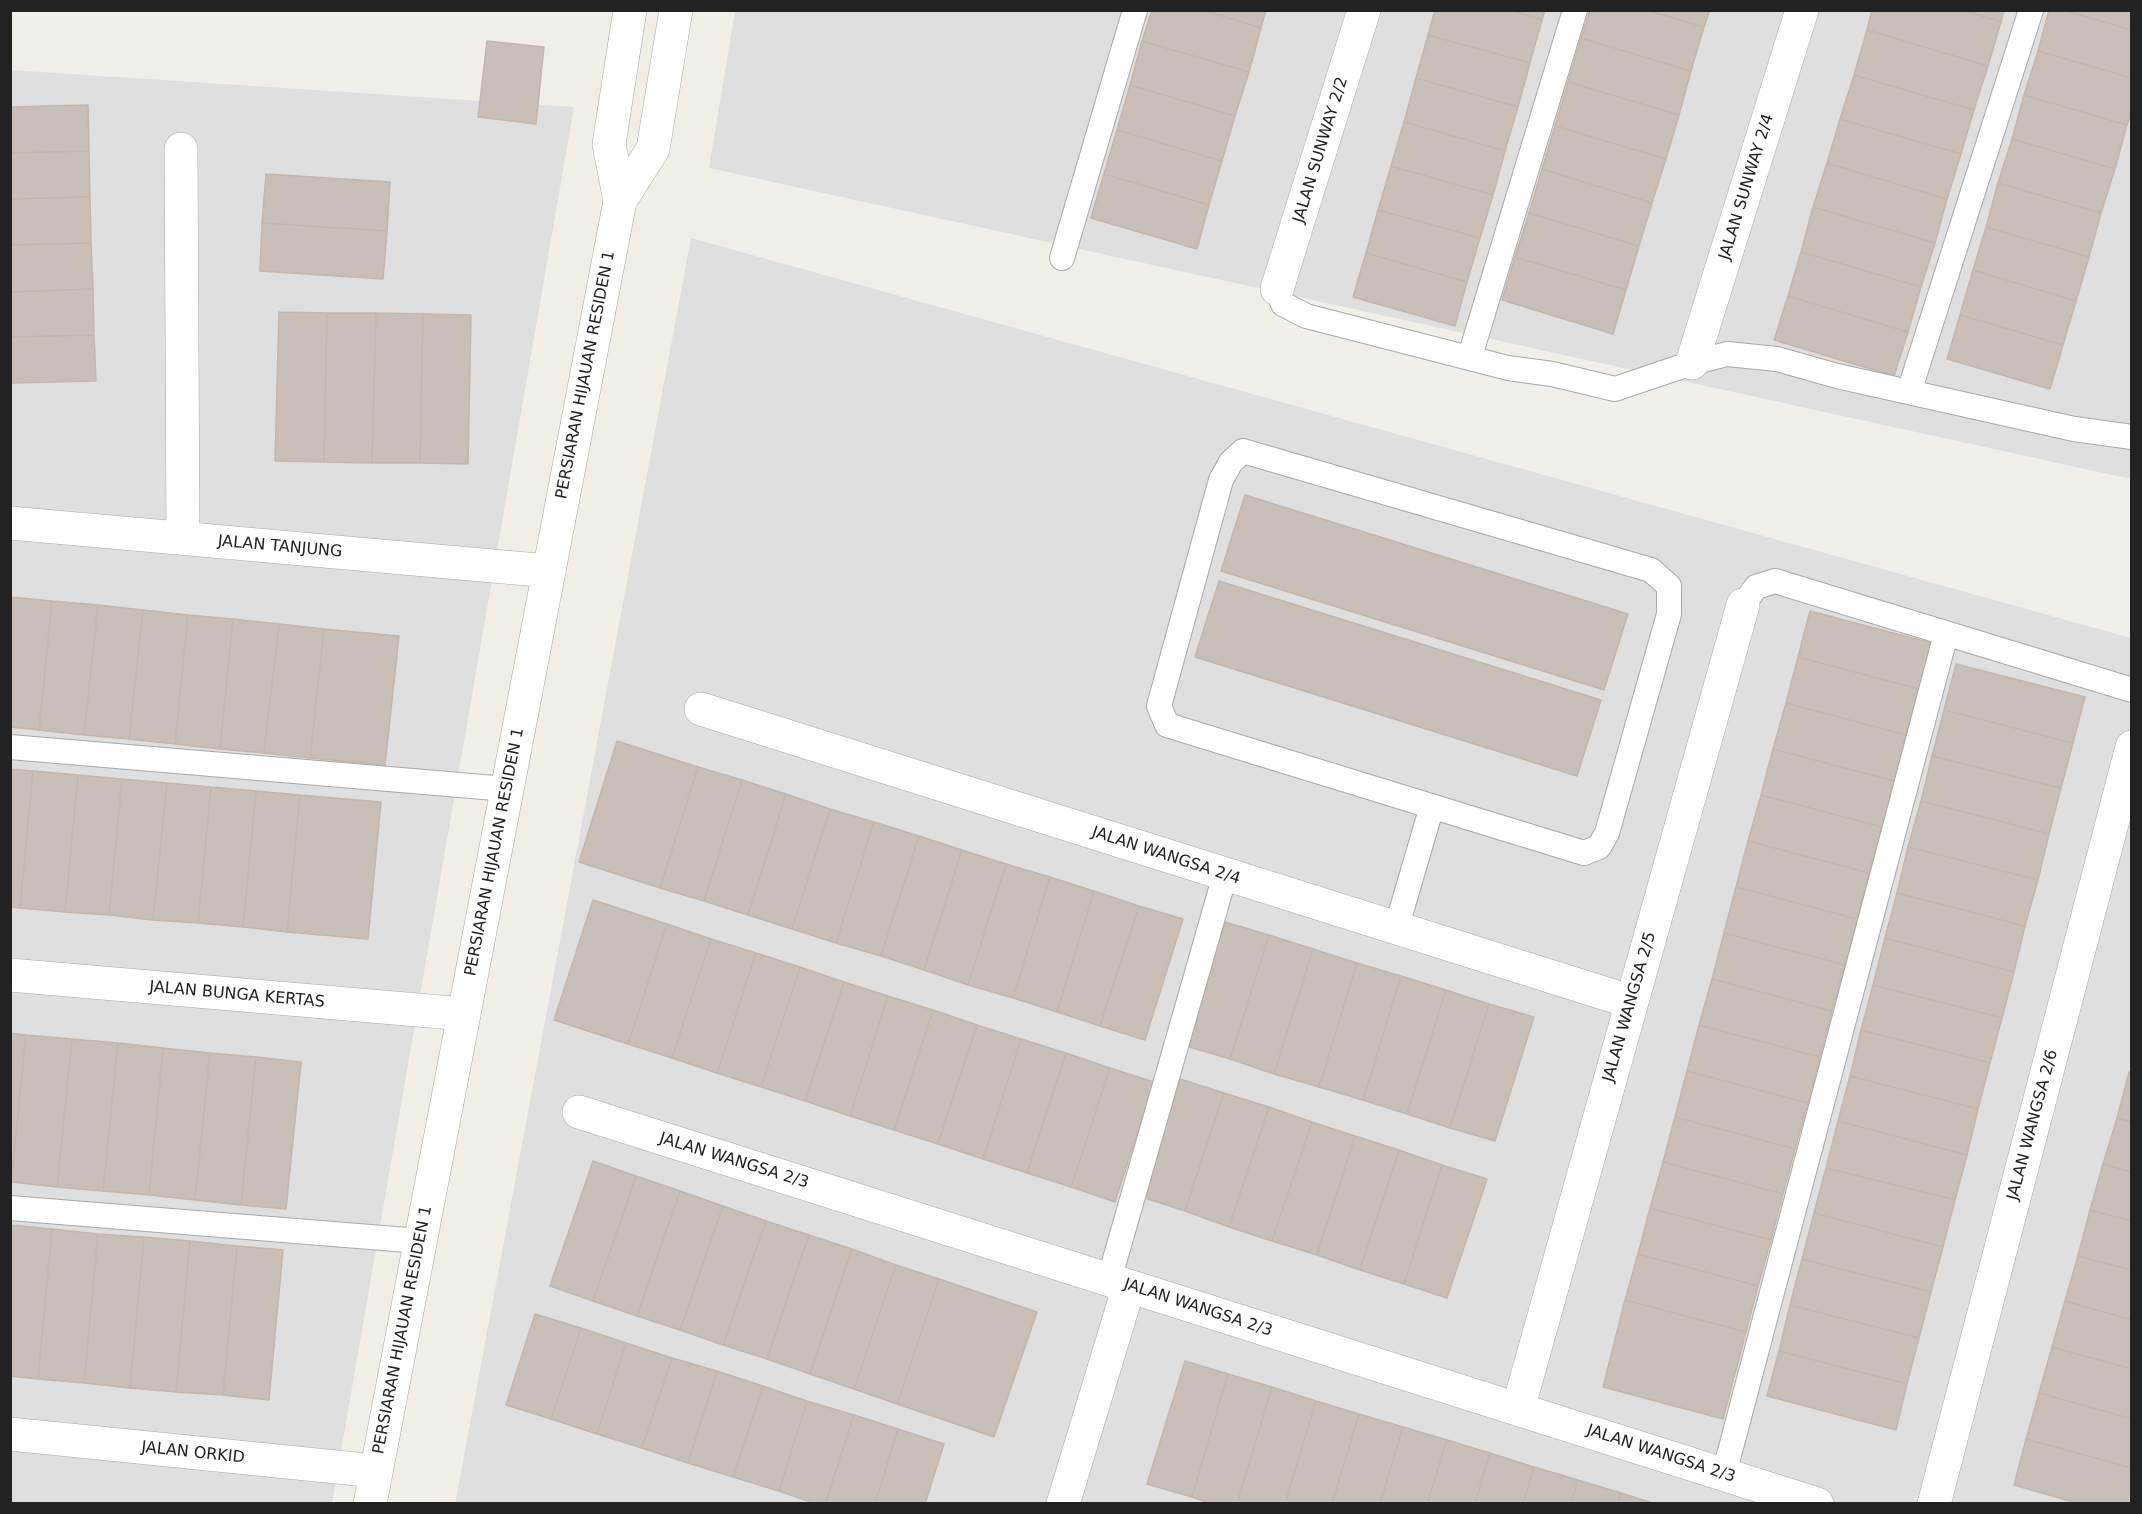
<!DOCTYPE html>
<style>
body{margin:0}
#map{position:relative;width:2142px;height:1514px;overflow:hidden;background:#f2efe9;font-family:"DejaVu Sans",sans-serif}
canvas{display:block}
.frame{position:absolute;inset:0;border:12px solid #222;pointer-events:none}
</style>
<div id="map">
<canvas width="2142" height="1514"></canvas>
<div class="frame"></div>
</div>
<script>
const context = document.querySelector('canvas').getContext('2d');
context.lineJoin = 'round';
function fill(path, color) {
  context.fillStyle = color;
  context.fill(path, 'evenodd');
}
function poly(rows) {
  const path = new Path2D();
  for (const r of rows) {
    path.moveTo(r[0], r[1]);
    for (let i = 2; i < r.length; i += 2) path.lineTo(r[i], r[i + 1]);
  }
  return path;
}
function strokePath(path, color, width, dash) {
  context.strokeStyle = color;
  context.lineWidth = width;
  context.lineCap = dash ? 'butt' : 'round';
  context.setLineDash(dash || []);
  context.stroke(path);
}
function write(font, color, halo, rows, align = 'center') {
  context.font = font + ' "DejaVu Sans",sans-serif';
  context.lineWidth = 5;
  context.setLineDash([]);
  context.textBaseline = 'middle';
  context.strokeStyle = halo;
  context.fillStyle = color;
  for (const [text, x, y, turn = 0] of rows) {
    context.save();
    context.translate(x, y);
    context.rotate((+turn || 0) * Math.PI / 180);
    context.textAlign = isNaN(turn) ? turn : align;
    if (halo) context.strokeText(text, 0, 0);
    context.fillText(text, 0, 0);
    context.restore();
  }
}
fill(poly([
 [735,11,2131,11,2131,479,709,168],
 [10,70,574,107,332,1503,11,1503],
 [691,238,2131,638,2131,1503,455,1504]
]), '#e0dfdf');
const building = poly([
 [1152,10,1203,10,1261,28,1249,72,1142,41,1152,10],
 [1203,10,1266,10,1261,28,1203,10],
 [1435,10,1511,10,1542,20,1530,63,1428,35,1435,10],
 [1511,10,1545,10,1542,20,1511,10],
 [1590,10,1647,10,1704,27,1691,71,1581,38,1590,10],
 [1647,10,1710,10,1704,27,1647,10],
 [1872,10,1963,10,2001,22,1988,66,1867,30,1872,10],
 [1963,10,2004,10,2001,22,1963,10],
 [2049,10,2063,10,2132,30,2132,78,2038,51,2049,10],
 [2063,10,2132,10,2132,30,2063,10],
 [1867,30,1988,66,1974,110,1854,75,1867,30],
 [1428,35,1530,63,1518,107,1416,78,1428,35],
 [1581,38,1691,71,1679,115,1568,82,1581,38],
 [487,41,544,47,536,124,478,117,487,41],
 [1142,41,1249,72,1235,116,1130,85,1142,41],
 [2038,51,2132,78,2132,110,2127,125,2024,95,2038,51],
 [1854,75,1974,110,1961,154,1840,119,1854,75],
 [1416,78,1518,107,1505,151,1404,122,1416,78],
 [1568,82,1679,115,1666,159,1555,126,1568,82],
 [1130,85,1235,116,1222,161,1117,130,1130,85],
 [2024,95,2127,125,2115,169,2012,139,2024,95],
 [88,105,89,151,10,153,10,107,88,105],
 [1840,119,1961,154,1947,199,1827,163,1840,119],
 [1404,122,1505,151,1493,195,1391,166,1404,122],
 [1555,126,1666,159,1652,203,1542,169,1555,126],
 [1117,130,1222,161,1209,205,1104,174,1117,130],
 [2012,139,2115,169,2101,213,1998,183,2012,139],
 [89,151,90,197,10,199,10,153,89,151],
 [1827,163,1947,199,1935,243,1813,207,1827,163],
 [1391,166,1493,195,1480,238,1378,210,1391,166],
 [1542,169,1652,203,1639,246,1529,213,1542,169],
 [266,174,390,182,387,231,262,223,266,174],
 [1104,174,1209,205,1197,249,1091,218,1104,174],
 [1998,183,2101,213,2089,257,1986,227,1998,183],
 [90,197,91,243,10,245,10,199,90,197],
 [1813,207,1935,243,1921,287,1801,252,1813,207],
 [1378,210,1480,238,1467,282,1366,253,1378,210],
 [1529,213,1639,246,1626,290,1515,257,1529,213],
 [262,223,387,231,383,279,260,271,262,223],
 [1986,227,2089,257,2076,301,1973,270,1986,227],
 [91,243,93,289,10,292,10,245,91,243],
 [1801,252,1921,287,1908,332,1788,296,1801,252],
 [1366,253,1467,282,1455,326,1353,297,1366,253],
 [1515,257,1626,290,1613,334,1502,300,1515,257],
 [1973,270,2076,301,2063,345,1960,315,1973,270],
 [93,289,94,335,10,337,10,292,93,289],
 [1788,296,1908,332,1894,376,1774,340,1788,296],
 [279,312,327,313,324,462,275,461,279,312],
 [327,313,376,313,372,463,324,462,327,313],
 [376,313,423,314,420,463,372,463,376,313],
 [423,314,471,315,468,464,420,463,423,314],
 [1960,315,2063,345,2050,389,1947,359,1960,315],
 [94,335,96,381,10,383,10,337,94,335],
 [1245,495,1628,614,1604,690,1221,571,1245,495],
 [1219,581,1601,700,1577,776,1195,657,1219,581],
 [10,597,52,601,39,730,10,727,10,597],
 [52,601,98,605,84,735,39,730,52,601],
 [98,605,143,610,129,739,84,735,98,605],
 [143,610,188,615,175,744,129,739,143,610],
 [1810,611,1931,643,1919,689,1798,657,1810,611],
 [188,615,233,619,220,749,175,744,188,615],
 [233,619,279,624,264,753,220,749,233,619],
 [279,624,324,629,310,758,264,753,279,624],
 [324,629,399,636,385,765,310,758,324,629],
 [1798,657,1919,689,1906,735,1786,703,1798,657],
 [1956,664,2085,697,2073,743,1944,710,1956,664],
 [1786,703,1906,735,1894,781,1773,749,1786,703],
 [1944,710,2073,743,2061,788,1932,756,1944,710],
 [617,741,698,767,660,888,579,862,617,741],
 [1773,749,1894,781,1882,827,1761,795,1773,749],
 [1932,756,2061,788,2049,834,1921,801,1932,756],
 [698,767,742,780,704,901,660,888,698,767],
 [10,769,33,771,20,908,10,907,10,769],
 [33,771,78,775,65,912,20,908,33,771],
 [78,775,122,779,109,915,65,912,78,775],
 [122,779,167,783,153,920,109,915,122,779],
 [742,780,786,794,748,915,704,901,742,780],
 [167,783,211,787,198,923,153,920,167,783],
 [211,787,256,791,243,927,198,923,211,787],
 [256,791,300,795,287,932,243,927,256,791],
 [786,794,830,809,792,929,748,915,786,794],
 [300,795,381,802,368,939,287,932,300,795],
 [1761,795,1882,827,1869,873,1748,841,1761,795],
 [1921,801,2049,834,2038,880,1908,847,1921,801],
 [830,809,874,822,836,943,792,929,830,809],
 [874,822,919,836,881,956,836,943,874,822],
 [919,836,962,850,924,970,881,956,919,836],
 [1748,841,1869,873,1857,919,1736,887,1748,841],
 [1908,847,2038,880,2025,926,1897,893,1908,847],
 [962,850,1006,864,968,985,924,970,962,850],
 [1006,864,1050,877,1013,998,968,985,1006,864],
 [1050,877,1094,891,1057,1012,1013,998,1050,877],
 [1736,887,1857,919,1845,965,1724,933,1736,887],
 [1094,891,1139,906,1100,1026,1057,1012,1094,891],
 [1897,893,2025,926,2014,972,1885,938,1897,893],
 [593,900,667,924,628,1044,554,1020,593,900],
 [1139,906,1183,919,1145,1040,1100,1026,1139,906],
 [1225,922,1269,935,1230,1059,1186,1046,1225,922],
 [667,924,711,939,672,1058,628,1044,667,924],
 [1724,933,1845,965,1832,1011,1712,979,1724,933],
 [1269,935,1313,949,1274,1074,1230,1059,1269,935],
 [1885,938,2014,972,2002,1018,1873,985,1885,938],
 [711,939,756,953,717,1073,672,1058,711,939],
 [1313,949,1357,963,1319,1087,1274,1074,1313,949],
 [756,953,800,967,761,1087,717,1073,756,953],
 [1357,963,1401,976,1363,1100,1319,1087,1357,963],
 [800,967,844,982,805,1101,761,1087,800,967],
 [1401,976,1446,990,1407,1114,1363,1100,1401,976],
 [1712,979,1832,1011,1820,1057,1699,1025,1712,979],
 [844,982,888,996,850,1116,805,1101,844,982],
 [1873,985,2002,1018,1990,1063,1861,1030,1873,985],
 [1446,990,1489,1004,1450,1128,1407,1114,1446,990],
 [888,996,933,1010,894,1130,850,1116,888,996],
 [1489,1004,1534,1017,1495,1141,1450,1128,1489,1004],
 [933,1010,977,1025,938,1144,894,1130,933,1010],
 [977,1025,1021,1039,983,1159,938,1144,977,1025],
 [1699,1025,1820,1057,1808,1103,1687,1071,1699,1025],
 [1861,1030,1990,1063,1978,1109,1850,1076,1861,1030],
 [10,1033,26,1035,11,1182,10,1181,10,1033],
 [26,1035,72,1039,57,1187,11,1182,26,1035],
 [72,1039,118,1043,103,1191,57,1187,72,1039],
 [1021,1039,1066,1053,1027,1173,983,1159,1021,1039],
 [118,1043,163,1048,149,1195,103,1191,118,1043],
 [163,1048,210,1053,195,1200,149,1195,163,1048],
 [210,1053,256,1057,241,1205,195,1200,210,1053],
 [1066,1053,1110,1068,1071,1187,1027,1173,1066,1053],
 [256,1057,301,1062,286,1209,241,1205,256,1057],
 [1110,1068,1154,1082,1115,1202,1071,1187,1110,1068],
 [1687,1071,1808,1103,1795,1149,1675,1117,1687,1071],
 [2129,1072,2132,1073,2132,1122,2117,1118,2129,1072],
 [1850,1076,1978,1109,1967,1155,1838,1121,1850,1076],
 [1180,1079,1224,1093,1185,1211,1142,1197,1180,1079],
 [1224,1093,1269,1107,1229,1227,1185,1211,1224,1093],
 [1269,1107,1312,1122,1272,1241,1229,1227,1269,1107],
 [1675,1117,1795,1149,1783,1194,1663,1162,1675,1117],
 [2117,1118,2132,1122,2132,1172,2103,1164,2117,1118],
 [1838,1121,1967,1155,1955,1200,1826,1168,1838,1121],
 [1312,1122,1355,1136,1317,1255,1272,1241,1312,1122],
 [1355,1136,1399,1150,1360,1270,1317,1255,1355,1136],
 [1399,1150,1442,1165,1404,1284,1360,1270,1399,1150],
 [593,1161,636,1176,593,1301,550,1286,593,1161],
 [1663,1162,1783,1194,1771,1240,1650,1208,1663,1162],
 [2103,1164,2132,1172,2132,1221,2090,1210,2103,1164],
 [1442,1165,1487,1179,1447,1298,1404,1284,1442,1165],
 [1826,1168,1955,1200,1943,1247,1814,1213,1826,1168],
 [636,1176,680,1191,637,1316,593,1301,636,1176],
 [680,1191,723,1206,680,1330,637,1316,680,1191],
 [723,1206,766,1221,723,1345,680,1330,723,1206],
 [1650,1208,1771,1240,1758,1286,1638,1254,1650,1208],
 [2090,1210,2132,1221,2132,1270,2078,1256,2090,1210],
 [1814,1213,1943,1247,1931,1292,1802,1259,1814,1213],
 [766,1221,809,1235,767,1359,723,1345,766,1221],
 [10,1225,52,1229,38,1379,10,1376,10,1225],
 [52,1229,98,1234,84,1383,38,1379,52,1229],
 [98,1234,144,1237,130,1388,84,1383,98,1234],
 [809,1235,852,1249,810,1374,767,1359,809,1235],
 [144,1237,190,1241,176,1392,130,1388,144,1237],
 [190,1241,237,1246,223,1395,176,1392,190,1241],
 [237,1246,283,1250,269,1400,223,1395,237,1246],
 [852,1249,896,1265,854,1389,810,1374,852,1249],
 [1638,1254,1758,1286,1746,1332,1625,1300,1638,1254],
 [2078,1256,2132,1270,2132,1320,2065,1301,2078,1256],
 [1802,1259,1931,1292,1919,1338,1790,1305,1802,1259],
 [896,1265,939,1279,897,1404,854,1389,896,1265],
 [939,1279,1037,1312,994,1437,897,1404,939,1279],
 [1625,1300,1746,1332,1723,1419,1603,1387,1625,1300],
 [2065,1301,2132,1320,2132,1369,2052,1347,2065,1301],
 [1790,1305,1919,1338,1907,1384,1779,1351,1790,1305],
 [535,1314,581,1328,551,1419,506,1405,535,1314],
 [581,1328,626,1343,597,1434,551,1419,581,1328],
 [626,1343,672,1358,642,1448,597,1434,626,1343],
 [2052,1347,2132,1369,2132,1419,2039,1393,2052,1347],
 [1779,1351,1907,1384,1896,1430,1767,1396,1779,1351],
 [672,1358,717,1371,688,1463,642,1448,672,1358],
 [1185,1361,1228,1374,1192,1497,1147,1484,1185,1361],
 [717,1371,763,1386,733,1477,688,1463,717,1371],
 [1228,1374,1272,1387,1237,1504,1212,1504,1192,1497,1228,1374],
 [763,1386,807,1401,779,1491,733,1477,763,1386],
 [1272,1387,1316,1401,1285,1504,1237,1504,1272,1387],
 [2039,1393,2132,1419,2132,1468,2026,1439,2039,1393],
 [807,1401,854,1415,825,1504,816,1504,779,1491,807,1401],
 [1316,1401,1359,1414,1332,1504,1285,1504,1316,1401],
 [1359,1414,1403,1427,1380,1504,1332,1504,1359,1414],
 [854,1415,898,1429,875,1504,825,1504,854,1415],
 [1403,1427,1447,1440,1427,1504,1380,1504,1403,1427],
 [898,1429,944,1444,925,1504,875,1504,898,1429],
 [2026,1439,2132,1468,2132,1504,2080,1504,2014,1485,2026,1439],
 [1447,1440,1490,1453,1475,1504,1427,1504,1447,1440],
 [1490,1453,1534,1467,1523,1504,1475,1504,1490,1453],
 [1534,1467,1578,1480,1571,1504,1523,1504,1534,1467],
 [1578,1480,1621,1493,1618,1504,1571,1504,1578,1480],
 [1621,1493,1656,1504,1618,1504,1621,1493]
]);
fill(building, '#c7bfb8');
strokePath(building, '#c4b6ab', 1.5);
const service = poly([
 [1062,258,1135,10],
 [1277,289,1283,304,1306,316,1508,368,1552,374,1615,389,1692,363,1727,354,1777,359,1837,376,2074,429,2132,437],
 [1470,356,1575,10],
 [1909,392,2031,10],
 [1243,451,1651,570,1669,586,1669,614,1607,833,1599,847,1584,853,1167,725,1159,706,1221,480,1231,462,1243,451],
 [1743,605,1756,587,1775,581,2132,690],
 [10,747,507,789],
 [1396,929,1432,806],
 [10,1208,420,1241],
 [1109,1280,1225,875],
 [1724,1474,1946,634]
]);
const minor = poly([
 [181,149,183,538],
 [1277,289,1364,10],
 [1692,363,1802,10],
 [10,523,549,571],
 [701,709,1632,1002],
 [10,975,464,1014],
 [579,1112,1817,1504],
 [1518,1409,1743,605],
 [10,1434,376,1471],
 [1063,1504,1129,1286],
 [1934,1504,2132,747]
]);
const tertiary = poly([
 [620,201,653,149,676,10],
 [370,1504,620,201,609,144,630,10]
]);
strokePath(service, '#a9a9a9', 26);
strokePath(minor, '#a9a9a9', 34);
strokePath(tertiary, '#a9a9a9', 34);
strokePath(service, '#fff', 24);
strokePath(minor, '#fff', 33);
strokePath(tertiary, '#fff', 33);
write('16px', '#222', '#fff', [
 ["JALAN SUNWAY 2/2",1321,150,-73],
 ["JALAN SUNWAY 2/4",1747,187,-73],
 ["PERSIARAN HIJAUAN RESIDEN 1",586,375,-79],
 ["JALAN TANJUNG",280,547,5],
 ["PERSIARAN HIJAUAN RESIDEN 1",495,852,-79],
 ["JALAN WANGSA 2/4",1166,856,18],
 ["JALAN BUNGA KERTAS",237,995,5],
 ["JALAN WANGSA 2/5",1630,1007,-74],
 ["JALAN WANGSA 2/6",2033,1125,-75],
 ["JALAN WANGSA 2/3",734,1161,17],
 ["JALAN WANGSA 2/3",1198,1308,18],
 ["PERSIARAN HIJAUAN RESIDEN 1",403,1330,-79],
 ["JALAN ORKID",193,1453,6],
 ["JALAN WANGSA 2/3",1661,1454,18]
]);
</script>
